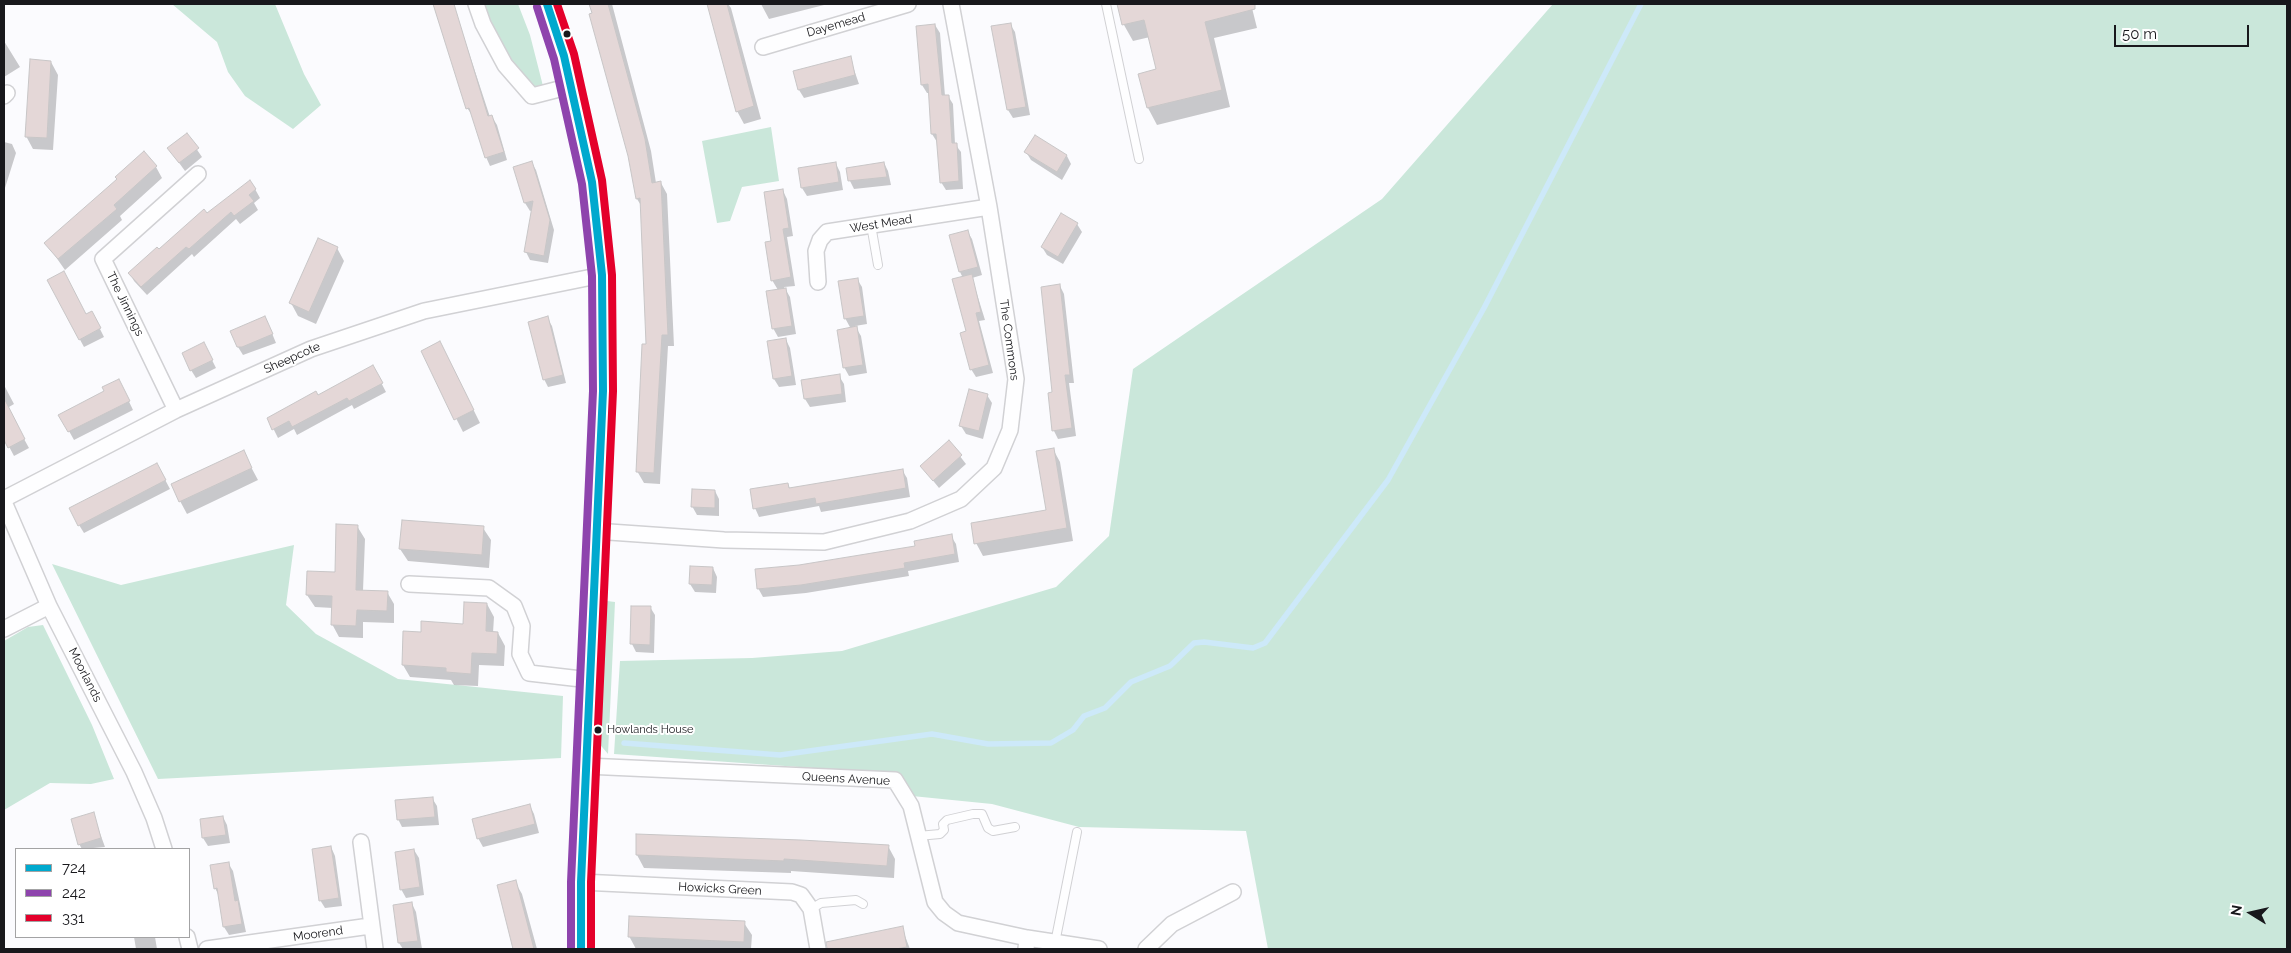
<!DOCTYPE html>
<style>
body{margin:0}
#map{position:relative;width:2291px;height:953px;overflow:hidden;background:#fbfbfe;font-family:Raleway,sans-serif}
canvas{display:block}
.frame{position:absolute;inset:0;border:5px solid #18181c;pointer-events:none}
.legend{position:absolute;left:15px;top:848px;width:175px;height:90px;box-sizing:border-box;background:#fff;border:1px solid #a3a3a4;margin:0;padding:6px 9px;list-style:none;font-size:15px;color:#18181c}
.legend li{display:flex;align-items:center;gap:10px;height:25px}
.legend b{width:25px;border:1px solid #a3a3a4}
.north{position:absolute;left:2226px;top:888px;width:50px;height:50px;-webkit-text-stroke:4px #fff;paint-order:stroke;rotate:280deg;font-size:14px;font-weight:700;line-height:20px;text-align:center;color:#18181c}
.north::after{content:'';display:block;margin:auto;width:18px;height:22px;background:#18181c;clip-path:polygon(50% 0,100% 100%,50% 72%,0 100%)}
.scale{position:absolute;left:2114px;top:25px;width:135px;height:22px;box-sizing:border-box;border:2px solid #18181c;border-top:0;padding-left:6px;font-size:15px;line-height:18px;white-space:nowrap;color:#18181c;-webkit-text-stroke:4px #fff;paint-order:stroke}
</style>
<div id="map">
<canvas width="2291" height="953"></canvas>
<div class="frame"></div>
<ul class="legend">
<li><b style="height:6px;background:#00a9ce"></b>724</li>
<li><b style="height:6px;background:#8e44ad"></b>242</li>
<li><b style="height:6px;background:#e4002b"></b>331</li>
</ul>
<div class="north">N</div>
<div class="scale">50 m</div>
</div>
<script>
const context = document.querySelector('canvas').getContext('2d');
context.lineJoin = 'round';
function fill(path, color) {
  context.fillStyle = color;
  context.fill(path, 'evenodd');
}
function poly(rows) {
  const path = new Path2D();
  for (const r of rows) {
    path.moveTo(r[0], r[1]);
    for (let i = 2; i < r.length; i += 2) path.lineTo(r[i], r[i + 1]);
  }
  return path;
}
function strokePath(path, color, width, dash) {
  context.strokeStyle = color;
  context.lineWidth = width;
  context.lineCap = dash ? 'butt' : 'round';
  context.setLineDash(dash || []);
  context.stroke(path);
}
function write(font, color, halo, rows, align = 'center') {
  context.font = font + ' Raleway,sans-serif';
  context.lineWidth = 4;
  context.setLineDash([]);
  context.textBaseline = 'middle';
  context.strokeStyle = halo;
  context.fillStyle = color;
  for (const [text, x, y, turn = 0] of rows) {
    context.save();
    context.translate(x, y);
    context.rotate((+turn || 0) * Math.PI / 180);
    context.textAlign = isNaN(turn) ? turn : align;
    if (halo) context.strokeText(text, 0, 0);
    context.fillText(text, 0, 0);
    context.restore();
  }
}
fill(poly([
 [172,4,275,4,304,74,321,105,293,129,245,96,228,72,217,42],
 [483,4,518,4,530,35,543,86,532,88,510,60],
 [1553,4,2287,4,2287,949,1268,949,1246,831,1079,827,992,804,912,796,899,774,614,754,620,661,752,658,842,651,1056,587,1109,536,1133,369,1382,199],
 [771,127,779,181,742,187,730,221,717,223,702,141],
 [294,545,286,605,316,634,398,679,563,696,561,758,158,779,52,564,121,585],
 [607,601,615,602,608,754,597,741],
 [43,625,92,725,114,779,91,784,50,783,4,810,4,641,28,627]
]), '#cae7da');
fill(poly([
 [433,4,453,4,490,117,492,117,497,125,507,160,490,166,486,157,473,116,467,108],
 [590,4,612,4,651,151,656,183,661,183,667,194,674,346,668,346,660,484,644,483,637,471,648,345,642,207,637,199,629,156],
 [708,4,728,4,731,8,761,119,744,124,737,111],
 [761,4,828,4,769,19],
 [1118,4,1251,4,1257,28,1214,38,1230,107,1157,125,1148,108,1140,74,1158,70,1150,37,1133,41,1124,25],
 [1010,24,1015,32,1030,115,1013,118,1008,110],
 [935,25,940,33,945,96,948,96,953,104,955,144,961,152,963,189,946,190,941,182,937,142,932,134,930,93,927,93,922,85],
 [4,41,20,67,4,77],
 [850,58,859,84,804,98,799,90],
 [51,62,58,75,53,150,33,149,26,136],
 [187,135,202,157,185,171,174,156],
 [1035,137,1067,156,1071,164,1062,180,1031,160,1026,152],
 [4,142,12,144,16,153,5,188],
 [531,162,536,170,554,230,548,263,530,260,526,252,533,210,530,211,525,203,514,167],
 [884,163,888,171,891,185,854,189,850,181,848,169],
 [836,164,840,172,843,190,807,196,802,188],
 [156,167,162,178,120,216,122,220,65,270,46,243],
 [255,189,260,198,254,203,258,210,240,224,236,219,194,257,192,254,147,295,134,281,130,273,207,214],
 [783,191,787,199,793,236,787,237,795,286,784,287,790,297,796,334,778,337,773,328,778,290,772,280,773,242],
 [1077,224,1082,232,1063,264,1047,255,1042,247],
 [967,231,972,239,982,275,972,278,985,320,979,321,993,373,976,377,971,369,963,278,960,272],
 [337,248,344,261,316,324,298,316,291,303],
 [857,279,862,287,867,324,855,326,861,336,867,373,849,376,844,367,851,329,845,318],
 [48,281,86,316,96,321,104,337,84,347],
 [1060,286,1064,294,1074,383,1069,383,1076,436,1058,439,1054,431,1054,393],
 [547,318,552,326,566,383,548,387,544,379],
 [269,326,276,343,243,355,238,347],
 [786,340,790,348,796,385,779,387,774,379,768,342],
 [440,342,480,423,463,432,422,351],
 [208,352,216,368,196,378,191,370],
 [373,367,386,392,354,409,352,405,297,435,294,429,278,438,268,418,318,396],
 [839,376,844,384,846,402,810,407,805,399,803,381],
 [4,385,14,404,4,410],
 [123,389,133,410,74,440,60,415],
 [987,395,992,403,983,439,966,434,961,426],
 [13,419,29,448,14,456,4,437,4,424],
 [949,442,966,464,939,488,922,467],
 [1053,449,1060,462,1073,541,983,556,976,543,1047,511],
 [243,452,258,480,187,514,180,501],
 [902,470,907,478,910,497,821,512,819,506,759,517,755,508,788,484,790,489],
 [161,472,170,489,84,533,79,525],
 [715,491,719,499,719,516,697,515,692,506],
 [357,526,365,539,363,591,387,592,394,604,394,623,363,622,363,638,339,637,332,624,333,608,315,607,307,595,336,573],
 [483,528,491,540,489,568,408,561,400,549],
 [951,536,956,544,959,562,908,571,909,576,806,593,763,597,758,588,799,567,916,547],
 [713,568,717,577,716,593,695,592,690,584],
 [487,604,494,617,493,633,498,633,505,646,504,666,479,665,478,686,454,685,451,680,410,677,403,665,422,633,464,625],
 [650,607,655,615,654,653,636,652,632,644],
 [432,798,437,806,439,825,402,827,398,819],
 [530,806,534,814,539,833,483,847,478,838],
 [93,814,105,847,82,849,79,844],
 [223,817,227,825,230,843,208,846,203,838],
 [638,836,888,846,895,859,894,878,791,871,791,873,644,868,637,855],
 [331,847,335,856,342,906,325,908,320,900],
 [414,850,419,858,424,895,406,898,401,889],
 [228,863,233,871,246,932,229,935,224,927,219,896,215,888],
 [515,882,522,894,537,949,515,949,498,886],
 [412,904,416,912,422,949,403,949,399,943,394,906],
 [744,923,752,935,751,949,636,949,629,936],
 [902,928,910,949,848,949,846,940],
 [134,937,155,937,157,949,136,949]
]), '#0003');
strokePath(poly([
 [624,743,780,755,932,734,988,744,1051,743,1073,730,1084,716,1105,708,1131,682,1170,666,1194,643,1204,642,1253,648,1265,643,1388,480,1484,308,1641,4]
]), '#cde9f9', 5.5);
const building = poly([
 [433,4,454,4,488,116,492,115,504,152,485,158,469,108,466,109,433,4],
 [589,4,608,4,645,139,652,183,661,181,668,335,662,335,654,473,636,472,642,344,646,344,640,198,636,199,628,156,589,14,592,13,589,4],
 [707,4,727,4,754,106,736,112,707,4],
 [1117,4,1255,4,1255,9,1205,22,1222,90,1147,108,1138,74,1156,69,1144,20,1122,25,1117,4],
 [1011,23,1026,107,1007,110,991,26,1011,23],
 [935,24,942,95,949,95,952,143,957,143,959,181,940,183,936,134,931,134,928,84,921,85,916,26,935,24],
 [851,56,855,75,798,90,793,71,851,56],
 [30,59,51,61,47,138,25,137,30,59],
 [187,133,199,148,179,163,167,148,187,133],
 [1035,135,1067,155,1057,172,1024,152,1035,135],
 [144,151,157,166,114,205,117,209,58,259,44,243,117,179,115,177,144,151],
 [532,161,550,220,544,256,524,252,533,201,524,203,513,167,532,161],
 [836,162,839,182,801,188,798,168,836,162],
 [884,162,887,177,848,181,846,168,884,162],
 [250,180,256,189,249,195,254,201,234,216,231,212,189,249,186,247,141,287,128,273,157,247,159,249,204,209,207,213,250,180],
 [783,189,789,228,783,229,791,277,771,281,765,242,771,241,764,192,783,189],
 [1061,213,1078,223,1058,257,1041,247,1061,213],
 [968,230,978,267,959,272,949,235,968,230],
 [318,238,338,247,309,312,289,303,318,238],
 [64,271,86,314,92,311,101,328,79,340,47,280,64,271],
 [972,274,981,312,976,313,989,365,970,370,960,333,966,331,952,279,972,274],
 [858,278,864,316,844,319,838,281,858,278],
 [1060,284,1070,375,1065,375,1072,428,1052,431,1048,393,1052,392,1041,287,1060,284],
 [786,288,792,326,772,329,766,291,786,288],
 [265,316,273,334,242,347,237,347,230,331,265,316],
 [548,316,563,375,543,380,528,322,548,316],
 [857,326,863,365,843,368,837,330,857,326],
 [786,338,792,376,773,379,767,341,786,338],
 [440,341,474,410,454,420,421,351,440,341],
 [204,342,213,360,190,371,182,353,204,342],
 [373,365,383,383,349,401,347,398,292,427,289,421,272,430,267,418,316,391,318,395,373,365],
 [840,374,842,394,804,399,801,380,840,374],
 [119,379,130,401,68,432,58,415,104,391,102,387,119,379],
 [969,389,988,394,979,431,959,426,969,389],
 [4,398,25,439,8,448,4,440,4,398],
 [949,440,962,455,933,481,920,466,949,440],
 [1054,448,1067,528,974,544,971,523,1046,510,1036,451,1054,448],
 [244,450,252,468,179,502,171,484,244,450],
 [157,463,166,480,78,526,69,508,157,463],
 [903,469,906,488,816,504,815,498,753,509,750,489,788,483,789,488,903,469],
 [692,489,715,490,715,508,691,507,692,489],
 [402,520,484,526,482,555,399,549,402,520],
 [336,524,358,525,356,590,388,591,387,611,357,610,356,626,331,625,332,596,306,595,307,571,335,572,336,524],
 [952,534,955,554,904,563,905,568,801,585,757,589,755,569,799,565,915,546,914,541,952,534],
 [690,566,713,567,712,585,689,584,690,566],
 [464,602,487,603,486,631,498,632,497,654,472,653,471,674,446,672,446,668,402,665,403,631,421,632,421,621,463,624,464,602],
 [631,606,651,606,650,645,630,644,631,606],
 [433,797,435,817,397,820,395,800,433,797],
 [530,804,535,824,477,839,472,819,530,804],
 [94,812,101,838,78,845,71,819,94,812],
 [223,816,226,835,202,838,200,819,223,816],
 [636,834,801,840,889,845,887,866,784,859,784,861,636,855,636,834],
 [331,846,339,898,319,901,312,849,331,846],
 [414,849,420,887,400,890,395,852,414,849],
 [229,862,235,901,238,900,242,924,223,927,217,888,214,889,210,865,229,862],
 [516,880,534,949,513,949,497,885,516,880],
 [412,902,418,941,398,943,393,905,412,902],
 [629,916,745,921,744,942,628,937,629,916],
 [903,926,907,947,896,949,827,949,826,942,903,926]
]);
fill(building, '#e4d7d7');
strokePath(building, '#c8c6c7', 1);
const lane = poly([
 [1106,4,1139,159],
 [871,225,878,265],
 [918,836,940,834,944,830,943,824,947,820,973,814,982,814,988,828,993,831,1015,827],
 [811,909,821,903,856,900,863,904],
 [1055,943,1077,832]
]);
const street = poly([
 [476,4,483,24,505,65,532,96,571,86],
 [763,47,908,4],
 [4,96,7,93],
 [818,282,816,251,820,240,827,232,989,207],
 [176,410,103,259,198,174],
 [4,499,176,410,311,349,424,311,602,275],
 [4,502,49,606,134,772,154,818,164,849],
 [595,531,724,540,824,542,910,521,961,499,994,468,1010,430,1016,379,989,207,951,4],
 [409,584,489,588,514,606,522,626,520,654,529,673,590,680],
 [4,629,49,606],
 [586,766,895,780,911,806,935,902,944,913,958,923,1027,938,1026,949],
 [361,842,375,949],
 [581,882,792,892,801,895,811,909,818,949],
 [187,937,190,949],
 [1027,938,1099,949],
 [207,949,370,926],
 [1146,949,1172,924,1233,892]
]);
const secondary = poly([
 [547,4,564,56,592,182,602,275,603,391,581,882,581,949]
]);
strokePath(lane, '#d1d1d4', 10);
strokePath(street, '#d1d1d4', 18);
strokePath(secondary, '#d1d1d4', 24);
strokePath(lane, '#fefeff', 8);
strokePath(street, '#fefeff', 15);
strokePath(secondary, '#fefeff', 21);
strokePath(poly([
 [547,4,564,56,592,182,602,275,603,391,581,882,581,949]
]), '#00a9ce', 8);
strokePath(poly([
 [537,7,554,59,582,184,592,276,593,391,571,882,571,949]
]), '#8e44ad', 8);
strokePath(poly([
 [557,4,574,54,602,180,612,275,613,391,591,882,591,949]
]), '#e4002b', 8);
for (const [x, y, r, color] of [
 [567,34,4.5,"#18181c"],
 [598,730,4.5,"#18181c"]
]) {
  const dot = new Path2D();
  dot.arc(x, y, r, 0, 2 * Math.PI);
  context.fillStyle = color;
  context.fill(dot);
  strokePath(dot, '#fff', 2);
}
write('11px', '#18181c', '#fff', [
 ["Howlands House",607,730]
], 'left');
write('12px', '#18181c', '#fff', [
 ["Dayemead",836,25,-16],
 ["West Mead",881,224,-9],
 ["The Jinnings",125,304,64],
 ["The Commons",1009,340,82],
 ["Sheepcote",292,358,-24],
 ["Moorlands",85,675,63],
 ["Queens Avenue",846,779,3],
 ["Howicks Green",720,889,3],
 ["Moorend",318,934,-8]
]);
</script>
